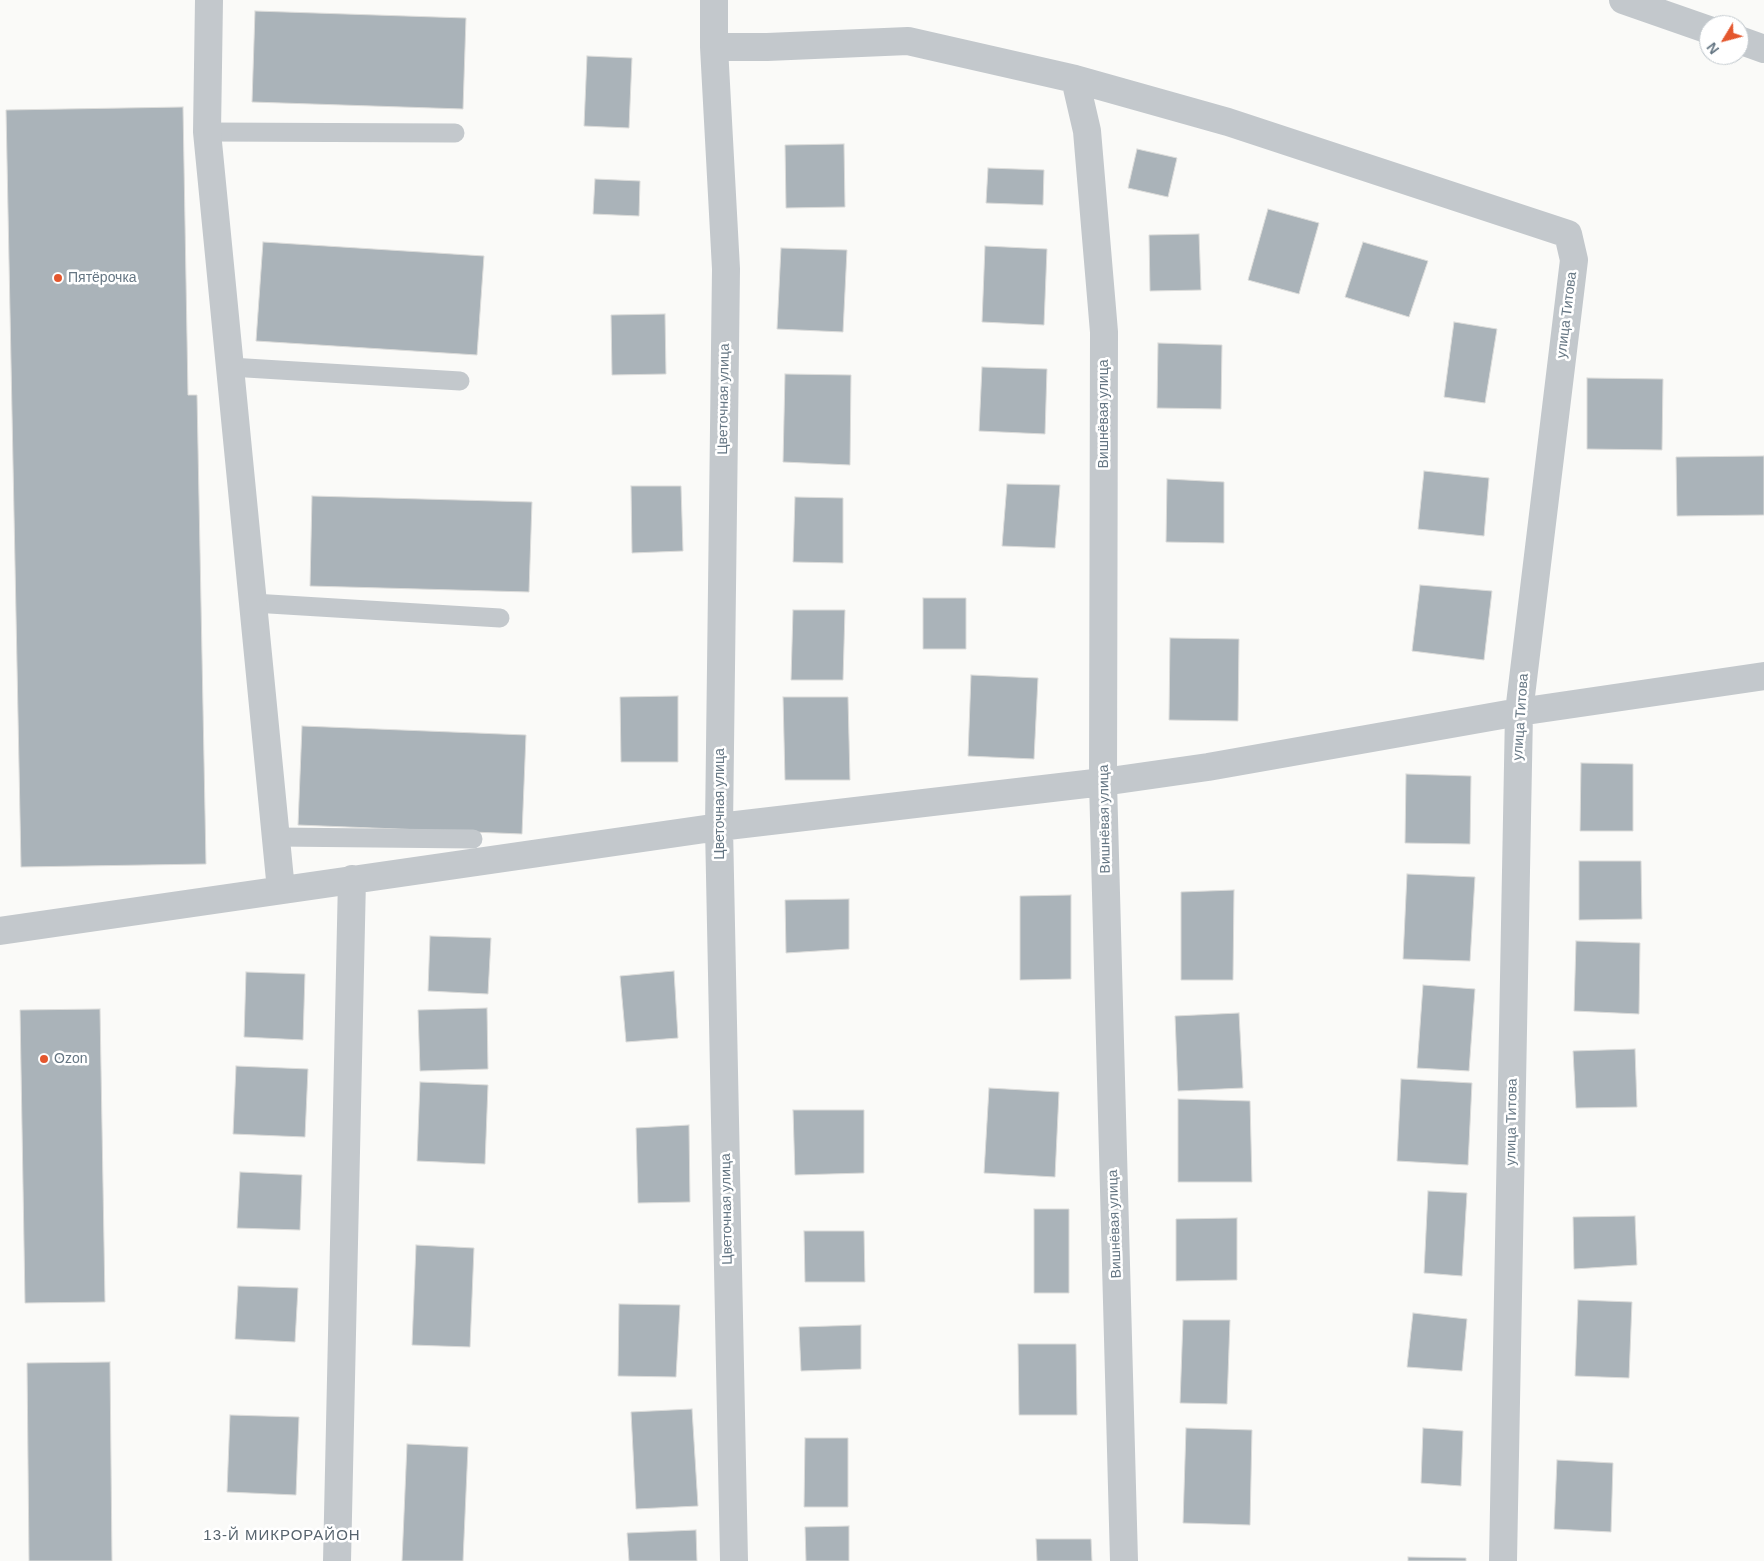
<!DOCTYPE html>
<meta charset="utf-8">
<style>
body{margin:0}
#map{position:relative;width:1764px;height:1561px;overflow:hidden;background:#fafaf8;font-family:Arial,sans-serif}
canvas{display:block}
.north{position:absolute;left:1699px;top:15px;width:50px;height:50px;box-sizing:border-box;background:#fff;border:1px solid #c1c8cd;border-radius:50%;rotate:233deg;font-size:14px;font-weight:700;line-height:20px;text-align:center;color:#657683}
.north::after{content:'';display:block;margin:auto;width:18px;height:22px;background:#e4572e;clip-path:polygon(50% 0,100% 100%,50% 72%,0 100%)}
</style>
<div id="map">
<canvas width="1764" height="1561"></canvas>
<div class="north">N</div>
</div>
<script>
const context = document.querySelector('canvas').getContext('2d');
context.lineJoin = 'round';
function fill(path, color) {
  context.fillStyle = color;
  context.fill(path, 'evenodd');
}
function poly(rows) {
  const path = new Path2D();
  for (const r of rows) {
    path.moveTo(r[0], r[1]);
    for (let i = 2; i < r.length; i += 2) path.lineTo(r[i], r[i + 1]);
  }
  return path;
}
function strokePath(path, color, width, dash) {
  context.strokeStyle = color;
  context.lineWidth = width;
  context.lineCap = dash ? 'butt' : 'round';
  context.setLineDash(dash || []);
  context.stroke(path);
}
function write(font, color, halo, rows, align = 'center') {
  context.font = font + ' Arial,sans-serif';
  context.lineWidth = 5;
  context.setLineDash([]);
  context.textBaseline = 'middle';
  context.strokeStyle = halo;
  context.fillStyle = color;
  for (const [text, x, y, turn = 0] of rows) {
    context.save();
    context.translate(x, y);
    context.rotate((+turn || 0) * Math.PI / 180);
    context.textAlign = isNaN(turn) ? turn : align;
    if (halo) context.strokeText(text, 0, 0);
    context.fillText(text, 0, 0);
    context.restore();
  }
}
const building = poly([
 [255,11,466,18,463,109,252,102,255,11],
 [587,56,632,58,629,128,584,126,587,56],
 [183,107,188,395,197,395,206,864,21,867,6,110,183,107],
 [844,144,845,207,786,208,785,145,844,144],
 [1137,149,1177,158,1168,197,1128,188,1137,149],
 [988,168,1044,170,1043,205,986,203,988,168],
 [595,179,640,181,639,216,593,214,595,179],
 [1268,209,1319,223,1299,294,1248,280,1268,209],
 [1199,234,1201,290,1150,291,1149,235,1199,234],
 [263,242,484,256,477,355,256,341,263,242],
 [1363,242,1428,261,1409,317,1345,297,1363,242],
 [985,246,1047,249,1044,325,982,322,985,246],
 [781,248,847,250,843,332,777,329,781,248],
 [665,314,666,374,612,375,611,315,665,314],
 [1454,322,1497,329,1485,403,1444,397,1454,322],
 [1158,343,1222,345,1221,409,1157,408,1158,343],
 [982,367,1047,369,1045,434,979,431,982,367],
 [785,374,851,375,850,465,783,462,785,374],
 [1587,378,1663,379,1662,450,1587,449,1587,378],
 [1764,456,1764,515,1677,516,1676,457,1764,456],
 [1424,471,1489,478,1484,536,1418,529,1424,471],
 [1167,479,1224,482,1224,543,1166,542,1167,479],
 [1007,484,1060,485,1055,548,1002,546,1007,484],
 [631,486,681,486,683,551,632,553,631,486],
 [312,496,532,502,529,592,310,586,312,496],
 [795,497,843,498,843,563,793,562,795,497],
 [1420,585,1492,591,1484,660,1412,651,1420,585],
 [923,598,966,598,966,649,923,649,923,598],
 [793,610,845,610,843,680,791,680,793,610],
 [1170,638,1239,639,1238,721,1169,720,1170,638],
 [971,675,1038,678,1034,759,968,756,971,675],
 [678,696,678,762,621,762,620,697,678,696],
 [783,697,848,697,850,780,785,780,783,697],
 [302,726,526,735,522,834,298,825,302,726],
 [1581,763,1633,764,1633,831,1580,831,1581,763],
 [1406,774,1471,776,1470,844,1405,843,1406,774],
 [1579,861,1641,861,1642,919,1579,920,1579,861],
 [1407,874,1475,877,1470,961,1403,959,1407,874],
 [1234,890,1233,980,1181,980,1181,892,1234,890],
 [1071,895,1071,979,1020,980,1020,896,1071,895],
 [849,899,849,949,786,953,785,900,849,899],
 [430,936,491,938,488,994,428,991,430,936],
 [1576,941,1640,943,1639,1014,1574,1011,1576,941],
 [674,971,678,1038,626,1042,620,976,674,971],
 [246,972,305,974,303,1040,244,1037,246,972],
 [1423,985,1475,989,1469,1071,1417,1068,1423,985],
 [487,1008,488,1069,420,1071,418,1010,487,1008],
 [100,1009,105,1302,25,1303,20,1010,100,1009],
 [1239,1013,1243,1088,1178,1091,1175,1016,1239,1013],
 [1635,1049,1637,1107,1576,1108,1573,1051,1635,1049],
 [236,1066,308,1069,305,1137,233,1134,236,1066],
 [1401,1079,1472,1083,1468,1165,1397,1161,1401,1079],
 [420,1082,488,1085,485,1164,417,1161,420,1082],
 [989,1088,1059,1092,1055,1177,984,1173,989,1088],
 [1178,1099,1250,1101,1252,1182,1178,1182,1178,1099],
 [793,1110,864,1110,864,1173,795,1175,793,1110],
 [689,1125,690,1202,638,1203,636,1128,689,1125],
 [240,1172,302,1175,300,1230,237,1228,240,1172],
 [1428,1191,1467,1193,1462,1276,1424,1273,1428,1191],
 [1034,1209,1069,1209,1069,1293,1034,1293,1034,1209],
 [1635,1216,1637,1265,1574,1269,1573,1217,1635,1216],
 [1237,1218,1237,1280,1176,1281,1176,1219,1237,1218],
 [804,1231,864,1231,865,1282,805,1282,804,1231],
 [416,1245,474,1248,470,1347,412,1345,416,1245],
 [238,1286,298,1288,295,1342,235,1339,238,1286],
 [1578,1300,1632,1302,1629,1378,1575,1376,1578,1300],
 [619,1304,680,1305,676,1377,618,1376,619,1304],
 [1413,1313,1467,1319,1462,1371,1407,1367,1413,1313],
 [1183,1320,1230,1320,1227,1404,1180,1403,1183,1320],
 [861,1325,861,1369,801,1371,799,1327,861,1325],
 [1018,1344,1076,1344,1077,1415,1019,1415,1018,1344],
 [110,1362,112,1561,29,1561,27,1363,110,1362],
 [692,1409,698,1506,636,1509,631,1412,692,1409],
 [230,1415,299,1417,296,1495,227,1492,230,1415],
 [1186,1428,1252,1430,1250,1525,1183,1523,1186,1428],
 [1423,1428,1463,1431,1461,1486,1421,1483,1423,1428],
 [805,1438,848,1438,848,1507,804,1507,805,1438],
 [407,1444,468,1447,463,1561,402,1561,407,1444],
 [1557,1460,1613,1463,1611,1532,1554,1529,1557,1460],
 [849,1526,849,1561,806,1561,805,1527,849,1526],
 [696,1530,697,1561,629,1561,627,1533,696,1530],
 [1036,1539,1091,1539,1092,1561,1037,1561,1036,1539],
 [1408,1557,1466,1558,1466,1561,1408,1561,1408,1557]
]);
fill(building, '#aab3b9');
strokePath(building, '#dcdcda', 1);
strokePath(poly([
 [207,132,455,133],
 [230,367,460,381],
 [253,603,500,618],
 [276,837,473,839]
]), '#c3c8cc', 19);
strokePath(poly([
 [209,0,207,132,281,890],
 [714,0,714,47,726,269,719,827,734,1561],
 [1623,0,1709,30],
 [1739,40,1764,49],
 [714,47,767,47,908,41,1075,79,1228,122,1568,234,1574,260,1519,712,1503,1561],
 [1075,79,1087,131,1104,332,1103,782,1124,1561],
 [0,931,719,827,1103,782,1208,767,1519,712,1764,676],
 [337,1561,352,879]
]), '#c3c8cc', 28);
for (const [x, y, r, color] of [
 [58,278,5,"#e4572e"],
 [44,1059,5,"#e4572e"]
]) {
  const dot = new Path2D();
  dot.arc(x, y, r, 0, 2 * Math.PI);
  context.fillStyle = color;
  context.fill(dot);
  strokePath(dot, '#fff', 2);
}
write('14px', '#657683', '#fff', [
 ["Пятёрочка",68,278],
 ["Ozon",54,1059]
], 'left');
write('14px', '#657683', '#fff', [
 ["улица Титова",1567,315,-83],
 ["Цветочная улица",724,399,-89],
 ["Вишнёвая улица",1104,414,-90],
 ["улица Титова",1521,717,-86],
 ["Цветочная улица",720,804,-90],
 ["Вишнёвая улица",1105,819,-91],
 ["улица Титова",1512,1122,-89],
 ["Цветочная улица",727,1209,-91],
 ["Вишнёвая улица",1115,1224,-92]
]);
context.letterSpacing = '1px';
write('15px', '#57646e', '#fff', [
 ["13-Й МИКРОРАЙОН",282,1536]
]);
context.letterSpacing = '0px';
</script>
